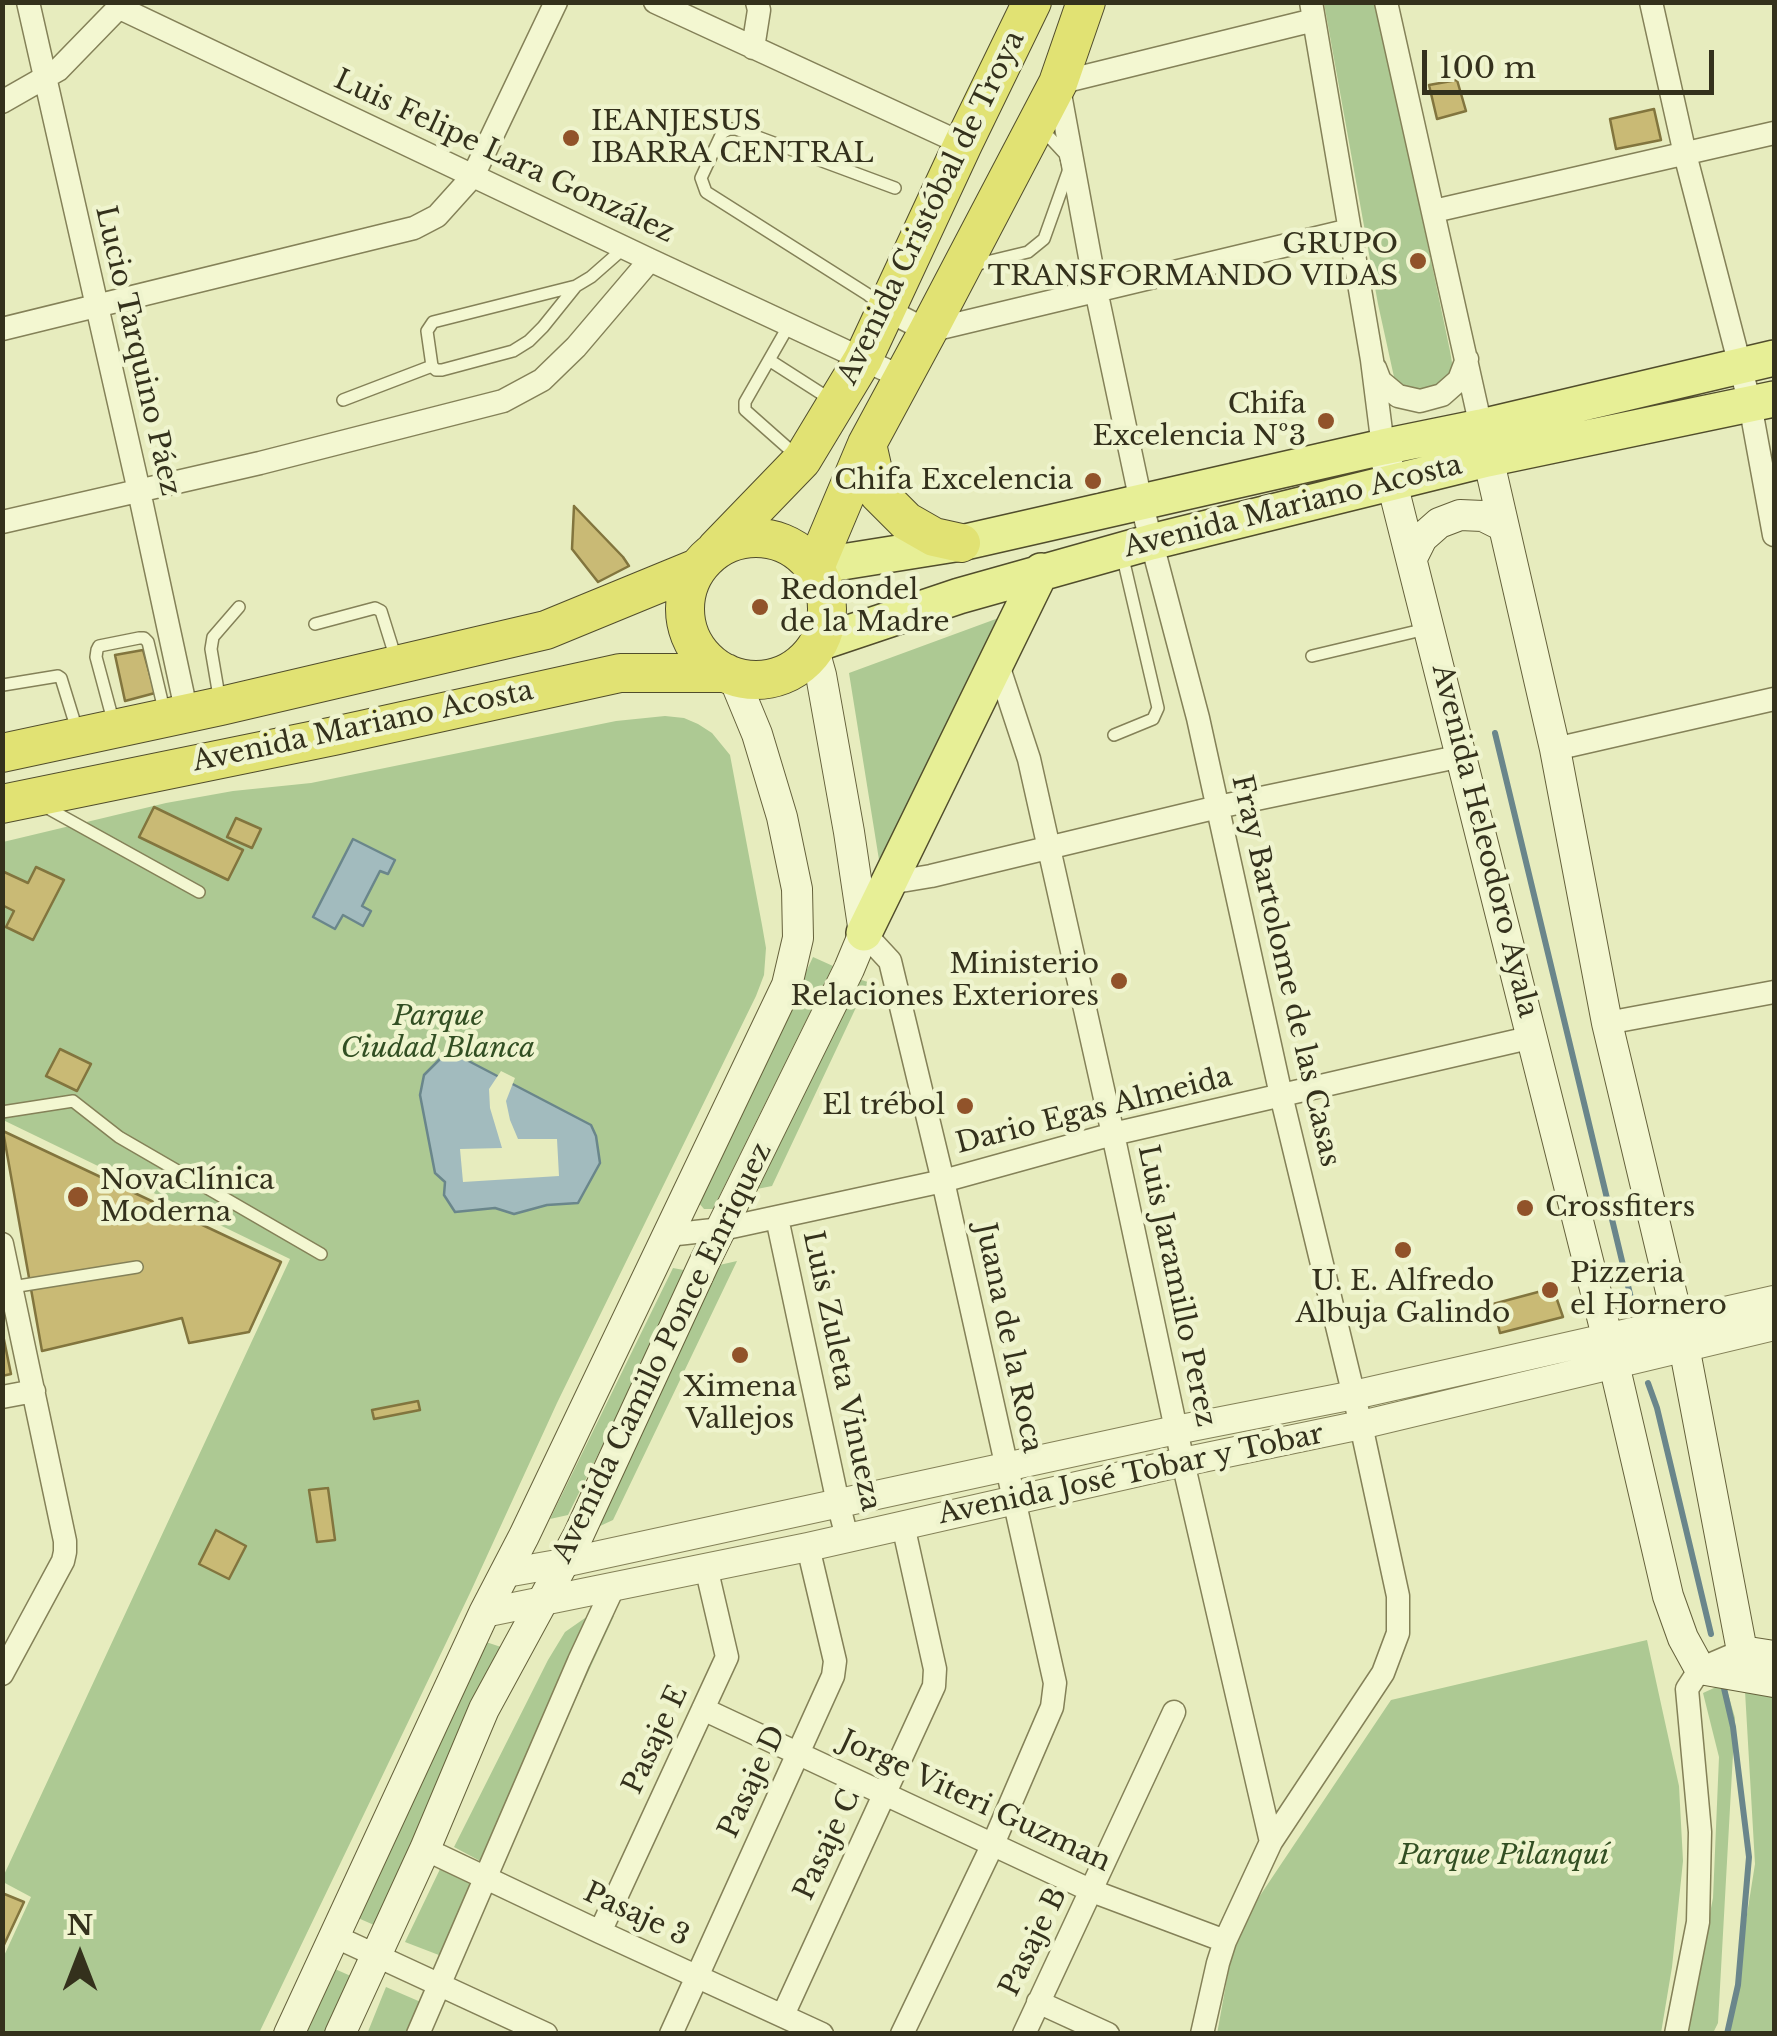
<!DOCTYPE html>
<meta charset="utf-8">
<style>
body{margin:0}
#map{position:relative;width:1777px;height:2036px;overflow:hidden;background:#e7ecbe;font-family:"Libre Baskerville",serif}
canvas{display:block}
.frame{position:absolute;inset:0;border:5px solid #34311c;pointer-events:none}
.north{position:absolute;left:30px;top:1906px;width:100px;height:100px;-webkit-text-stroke:8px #eff4ce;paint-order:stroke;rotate:0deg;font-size:28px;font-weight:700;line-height:40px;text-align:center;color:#34311c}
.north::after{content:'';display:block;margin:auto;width:35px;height:45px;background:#34311c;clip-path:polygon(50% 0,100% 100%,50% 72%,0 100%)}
.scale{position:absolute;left:1422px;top:50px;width:292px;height:45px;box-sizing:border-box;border:5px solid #34311c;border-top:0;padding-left:12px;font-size:30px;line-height:35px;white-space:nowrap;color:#34311c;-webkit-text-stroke:8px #eff4ce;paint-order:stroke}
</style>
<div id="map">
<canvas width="1777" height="2036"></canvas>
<div class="frame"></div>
<div class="north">N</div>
<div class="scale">100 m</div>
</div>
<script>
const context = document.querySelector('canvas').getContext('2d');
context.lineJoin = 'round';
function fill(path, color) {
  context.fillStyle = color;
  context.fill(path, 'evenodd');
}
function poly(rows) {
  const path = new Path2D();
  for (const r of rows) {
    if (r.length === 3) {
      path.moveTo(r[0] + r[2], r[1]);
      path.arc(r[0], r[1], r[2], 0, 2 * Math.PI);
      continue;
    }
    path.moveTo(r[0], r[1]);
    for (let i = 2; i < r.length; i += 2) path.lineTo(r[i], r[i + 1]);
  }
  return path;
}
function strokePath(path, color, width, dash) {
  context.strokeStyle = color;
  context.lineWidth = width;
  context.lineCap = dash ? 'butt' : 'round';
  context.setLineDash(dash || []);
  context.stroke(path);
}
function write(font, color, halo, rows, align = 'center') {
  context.font = font + ' "Libre Baskerville",serif';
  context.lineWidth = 9;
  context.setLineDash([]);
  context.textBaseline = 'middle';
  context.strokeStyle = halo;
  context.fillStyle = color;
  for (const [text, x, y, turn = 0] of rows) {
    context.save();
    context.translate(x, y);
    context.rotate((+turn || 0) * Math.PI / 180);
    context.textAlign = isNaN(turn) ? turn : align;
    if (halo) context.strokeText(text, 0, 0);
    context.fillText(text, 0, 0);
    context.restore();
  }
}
fill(poly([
 [1324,3,1377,3,1450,351,1453,368,1444,390,1403,392,1394,377,1378,304],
 [1004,616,880,866,849,673],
 [665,716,684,718,698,724,712,733,730,755,762,925,766,948,764,975,756,996,557,1403,470,1593,259,2033,2,2033,3,1958,31,1897,3,1882,3,1877,290,1259,3,1120,3,842,166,803,233,791,311,783,616,721],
 [813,957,833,966,713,1209,704,1209,698,1202],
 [855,978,868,982,772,1186,752,1190],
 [737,1261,613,1520,600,1526,592,1521,715,1266],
 [673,1268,689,1271,568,1515,550,1519],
 [614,1616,497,1870,454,1847,548,1660,565,1632,585,1618],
 [1647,1640,1679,1786,1683,1861,1672,1967,1661,2033,1217,2034,1232,1951,1247,1915,1391,1700],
 [483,1641,504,1648,374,1925,358,1918],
 [1725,1683,1735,1718,1718,2023,1713,2033,1686,2034,1713,1898,1719,1757,1703,1693],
 [1745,1691,1774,1696,1774,2033,1728,2034,1755,1864],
 [441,1867,490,1890,457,1962,405,1942],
 [335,1969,353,1977,325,2033,304,2034],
 [386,1987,423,2003,409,2033,367,2034]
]), '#adc993');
const water = poly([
 [353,839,395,860,388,874,380,871,362,906,371,911,363,926,343,915,335,929,313,917,353,839],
 [459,1056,591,1125,596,1136,600,1163,578,1203,547,1205,514,1214,495,1208,455,1212,444,1195,445,1182,435,1173,420,1095,424,1075,440,1059,459,1056]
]);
fill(water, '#a2bbbe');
strokePath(water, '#6a868b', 2.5);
fill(poly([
 [501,1071,515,1078,506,1101,510,1120,518,1139,557,1139,559,1176,463,1182,460,1149,502,1148,490,1108,489,1089]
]), '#e7ecbe');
strokePath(poly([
 [1495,733,1636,1319],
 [1648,1383,1657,1408,1711,1634],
 [1723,1684,1733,1727,1749,1857,1738,1985,1727,2034]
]), '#6a868b', 6);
const building = poly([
 [1457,80,1466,111,1437,119,1429,85,1457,80],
 [1654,109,1661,140,1616,149,1610,119,1654,109],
 [574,506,623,557,629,566,598,582,572,549,574,506],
 [143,650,155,693,125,701,115,655,143,650],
 [154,807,243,850,228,880,139,837,154,807],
 [236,818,261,829,252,848,227,837,236,818],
 [36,867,64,880,33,940,6,927,14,911,2,905,2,871,28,883,36,867],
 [60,1049,91,1064,77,1091,46,1076,60,1049],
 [3,1131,281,1262,249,1332,189,1343,182,1318,42,1351,3,1131],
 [1553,1288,1563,1317,1500,1333,1493,1304,1553,1288],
 [2,1330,11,1374,2,1376,2,1330],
 [418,1401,420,1410,374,1419,372,1410,418,1401],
 [328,1488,335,1540,317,1542,309,1490,328,1488],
 [216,1530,246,1546,229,1579,199,1564,216,1530],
 [2,1893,24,1902,2,1949,2,1893]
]);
fill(building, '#c9ba75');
strokePath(building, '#82753e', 2.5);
const service = poly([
 [970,266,1028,252,1044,239,1069,169,1065,154,1040,127],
 [882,306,867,294,706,192,701,178,722,133,729,129,736,129,895,188],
 [789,325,745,402,745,410,798,457],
 [769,360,833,401],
 [432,366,436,370,442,370,513,351,529,341,543,327,576,286],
 [343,400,432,366,427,331,433,322,576,286,591,277,624,248],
 [315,624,375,608,381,611,397,662],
 [1312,656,1426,629],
 [3,685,58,676,61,678,78,733],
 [220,702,211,649,213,637,239,607],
 [114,724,96,657,97,650,99,646,139,638,144,638,148,642,165,714],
 [1114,735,1153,719,1158,708,1122,554],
 [42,805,199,892],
 [2,1112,73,1101,119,1137,321,1254],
 [12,1287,137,1267]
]);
const minor = poly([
 [28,2,139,491,187,714],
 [655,2,963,144],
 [1311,2,1372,360,1383,447],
 [1386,2,1481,427],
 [1651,2,1685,154,1750,404,1774,535],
 [120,8,650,260,901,377],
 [753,48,759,10,757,2],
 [2,102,58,70,124,2],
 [1434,211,1774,133],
 [885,309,928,331,1350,230],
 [2,329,414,228,437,216,473,176,556,2],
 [1375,368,1380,381,1398,396,1420,401,1442,395,1459,380,1467,359],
 [2,522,260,463,503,401,542,380,576,347,650,260],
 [997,662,1029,759,1113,1134,1183,1462,1271,1842],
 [1555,749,1774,699],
 [889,883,931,876,1218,807,1462,756],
 [864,933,890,961,943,1181,1055,1683,1052,1707,993,1844,902,2034],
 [1607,1023,1774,992],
 [777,1218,838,1503,847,1537],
 [668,1235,722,1229,943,1181,1113,1134,1533,1037],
 [2,1244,65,1541,65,1552,63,1561,2,1674],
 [2,1397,34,1391],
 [703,1709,1092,1891,1225,1941],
 [425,1849,600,1932,822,2034],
 [600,1932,727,1657,706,1567],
 [334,1936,546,2034],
 [1038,2002,1108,2034],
 [783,2015,934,1686,935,1669,903,1525],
 [418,2034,579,1661,613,1588],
 [671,2034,833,1676,835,1661,808,1547],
 [1024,2034,1174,1712],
 [1202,2034,1218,1963,1225,1941,1271,1842,1383,1673,1398,1633,1398,1596,1361,1425,1281,1095,1198,718,1141,502,1096,290,1058,83,1314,20],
 [1676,2034,1698,1922,1700,1832,1687,1689,1700,1669,1742,1651]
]);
const tertiary = poly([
 [506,1573,563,1563,1176,1430,1354,1395,1774,1300],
 [484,1613,808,1547,1183,1462,1361,1425,1774,1326]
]);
const secondary = poly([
 [1484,440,1555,749,1607,1023,1684,1346,1742,1651,1774,1656],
 [1386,459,1614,1364,1668,1596,1683,1638,1700,1669,1774,1682],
 [1412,558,1422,538,1439,523,1460,515,1483,516,1503,526],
 [289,2034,484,1613,524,1536,787,985,798,938,797,889,782,817,757,734,733,676],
 [340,2034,425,1849,484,1709,578,1536,705,1261,849,969,864,933,849,832,821,675,814,650]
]);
const primary = poly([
 [817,566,961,543,1383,447,1481,427,1774,358],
 [819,643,959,596,1151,542,1487,459,1774,399],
 [864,933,1041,571]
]);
const trunk = poly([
 [867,444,878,493,906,521,934,537,961,543],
 [756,609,71],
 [716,549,802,460,863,359,963,144,1032,2],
 [816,565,867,444,928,331,1058,83,1086,2],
 [2,753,221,706,546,630,697,568],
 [2,804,334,736,620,673,726,673]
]);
strokePath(service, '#848158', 14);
strokePath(minor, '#848158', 25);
strokePath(tertiary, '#848158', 30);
strokePath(secondary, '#65613b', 32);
strokePath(primary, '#514d2c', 38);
strokePath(trunk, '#514d2c', 40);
strokePath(service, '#f3f7d1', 11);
strokePath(minor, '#f3f7d1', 22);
strokePath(tertiary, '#f3f7d1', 28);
strokePath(secondary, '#f3f7d1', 30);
strokePath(primary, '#e7ef96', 35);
strokePath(trunk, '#e1e273', 38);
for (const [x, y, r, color] of [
 [571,138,10,"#91532a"],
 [1418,261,10,"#91532a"],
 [1326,421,10,"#91532a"],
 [1093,481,10,"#91532a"],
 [760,607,10,"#91532a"],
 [1119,981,10,"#91532a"],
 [965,1106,10,"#91532a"],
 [78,1197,12,"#91532a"],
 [1525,1208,10,"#91532a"],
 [1403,1250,10,"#91532a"],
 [1550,1290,10,"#91532a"],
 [740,1355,10,"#91532a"]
]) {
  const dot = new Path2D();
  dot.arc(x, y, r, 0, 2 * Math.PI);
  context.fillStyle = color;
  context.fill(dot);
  strokePath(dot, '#eff4ce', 4);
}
write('28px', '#34311c', '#eff4ce', [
 ["IEANJESUS",591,122],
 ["IBARRA CENTRAL",591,154],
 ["GRUPO",1398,245,"right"],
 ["TRANSFORMANDO VIDAS",1398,277,"right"],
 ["Chifa",1306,405,"right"],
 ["Excelencia Nº3",1306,437,"right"],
 ["Chifa Excelencia",1073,481,"right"],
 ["Redondel",780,591],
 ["de la Madre",780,623],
 ["Ministerio",1099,965,"right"],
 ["Relaciones Exteriores",1099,997,"right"],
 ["El trébol",945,1106,"right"],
 ["NovaClínica",100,1181],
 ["Moderna",100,1213],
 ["Crossfiters",1545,1208],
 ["Pizzeria",1570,1274],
 ["el Hornero",1570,1306],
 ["U. E. Alfredo",1403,1282,"center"],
 ["Albuja Galindo",1403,1314,"center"],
 ["Ximena",740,1388,"center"],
 ["Vallejos",740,1420,"center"]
], 'left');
write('28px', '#34311c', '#eff4ce', [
 ["Luis Felipe Lara González",504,157,25],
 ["Avenida Cristóbal de Troya",932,208,-64],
 ["Lucio Tarquino Páez",137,351,77],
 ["Avenida Mariano Acosta",1293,507,-14],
 ["Avenida Mariano Acosta",363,727,-12],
 ["Avenida Heleodoro Ayala",1484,841,76],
 ["Fray Bartolome de las Casas",1285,971,77],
 ["Dario Egas Almeida",1094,1111,-14],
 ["Luis Jaramillo Perez",1176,1286,78],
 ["Juana de la Roca",1008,1338,78],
 ["Avenida Camilo Ponce Enriquez",663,1353,-64],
 ["Luis Zuleta Vinueza",841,1371,78],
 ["Avenida José Tobar y Tobar",1131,1475,-12],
 ["Pasaje E",656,1740,-65],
 ["Pasaje D",753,1782,-65],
 ["Jorge Viteri Guzman",975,1802,25],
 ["Pasaje C",828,1845,-65],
 ["Pasaje 3",636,1915,25],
 ["Pasaje B",1034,1942,-64]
]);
write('italic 28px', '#324f23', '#eff4ce', [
 ["Parque",438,1017],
 ["Ciudad Blanca",438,1049],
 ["Parque Pilanquí",1504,1856]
]);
</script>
